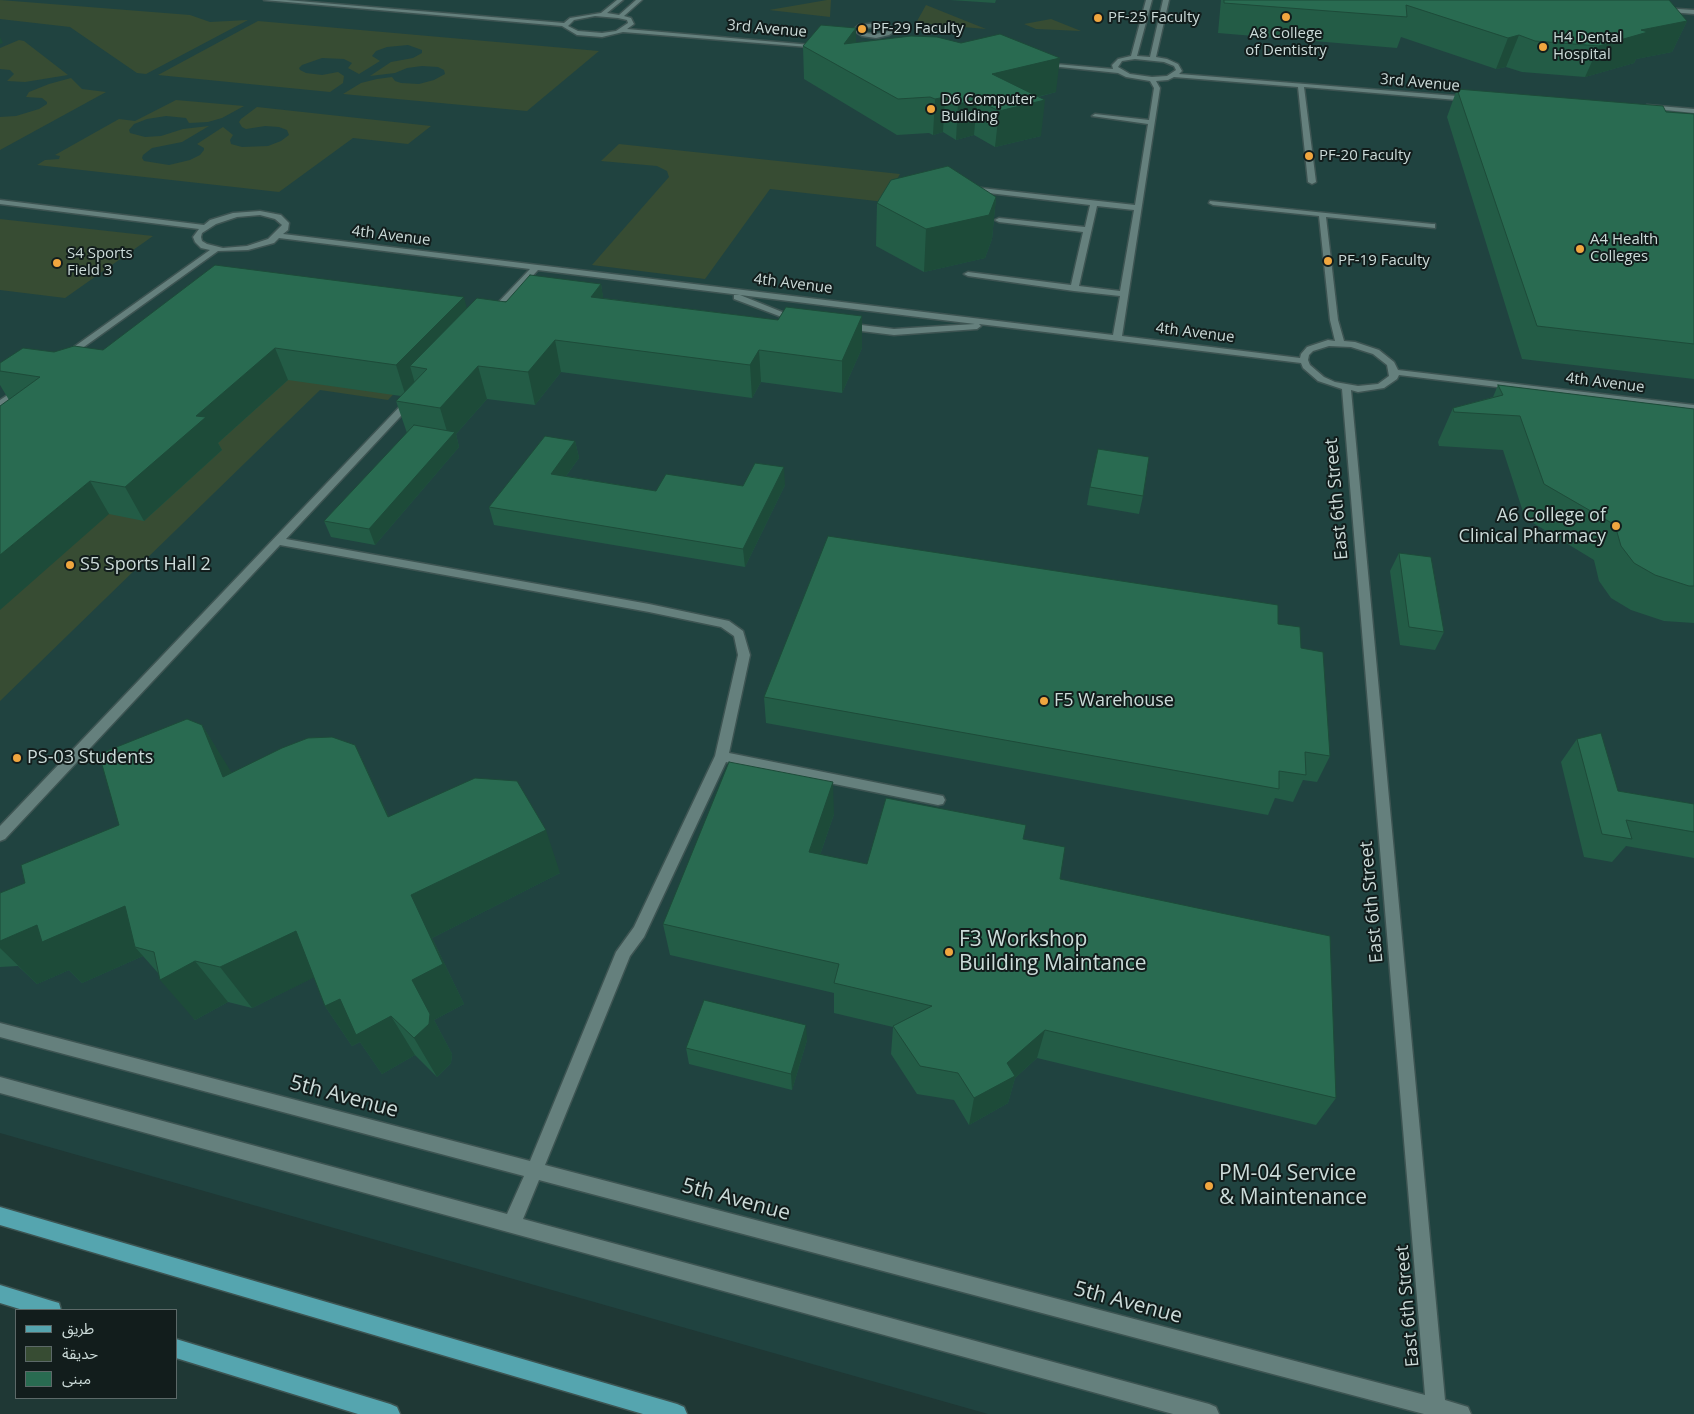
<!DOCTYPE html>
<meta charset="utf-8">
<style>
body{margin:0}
#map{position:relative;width:1694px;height:1414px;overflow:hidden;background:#1f3835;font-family:"Open Sans","Noto Sans Arabic",sans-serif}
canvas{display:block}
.legend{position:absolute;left:15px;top:1309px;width:162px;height:90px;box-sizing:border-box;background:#121d1c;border:1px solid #5c6968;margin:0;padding:6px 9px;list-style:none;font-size:15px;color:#ccdbd9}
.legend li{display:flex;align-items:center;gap:10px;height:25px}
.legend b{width:25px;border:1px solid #5c6968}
</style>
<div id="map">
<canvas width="1694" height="1414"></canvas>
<ul class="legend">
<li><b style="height:6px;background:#55a5af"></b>طريق</li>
<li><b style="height:14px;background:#374c33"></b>حديقة</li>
<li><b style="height:14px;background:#296b51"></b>مبنى</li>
</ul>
</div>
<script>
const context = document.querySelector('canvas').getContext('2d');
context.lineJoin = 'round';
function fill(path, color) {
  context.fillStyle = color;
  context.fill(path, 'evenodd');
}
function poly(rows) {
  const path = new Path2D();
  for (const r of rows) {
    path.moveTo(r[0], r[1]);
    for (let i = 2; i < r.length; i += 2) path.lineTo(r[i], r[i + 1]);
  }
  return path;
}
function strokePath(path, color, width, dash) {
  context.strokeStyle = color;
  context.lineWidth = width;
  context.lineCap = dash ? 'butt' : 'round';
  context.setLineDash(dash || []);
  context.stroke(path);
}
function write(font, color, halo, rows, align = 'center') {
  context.font = font + ' "Open Sans",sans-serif';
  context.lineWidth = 4;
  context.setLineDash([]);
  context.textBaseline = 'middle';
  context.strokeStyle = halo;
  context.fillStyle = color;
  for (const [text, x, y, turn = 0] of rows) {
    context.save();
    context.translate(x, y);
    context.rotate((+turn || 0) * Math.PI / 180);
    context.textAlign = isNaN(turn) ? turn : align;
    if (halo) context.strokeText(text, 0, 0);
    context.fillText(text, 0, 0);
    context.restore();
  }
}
fill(poly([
 [0,0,1694,0,1694,1414,988,1414,0,1133]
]), '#204340');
fill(poly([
 [0,0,190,15,210,22,248,20,146,74,137,73,70,27,0,19],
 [827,0,831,0,830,17,769,10],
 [926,5,986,29,916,23],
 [1051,19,1081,31,1036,29,1024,24],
 [258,21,599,51,527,111,343,94,361,83,377,79,392,77,395,81,401,83,419,84,434,80,445,74,444,70,438,67,422,66,407,68,395,73,370,76,391,62,413,58,422,53,422,50,408,45,387,47,376,51,372,56,380,61,359,74,348,68,352,63,344,59,322,58,302,65,299,68,300,70,306,73,322,75,338,72,344,76,343,83,330,92,158,75],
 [19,40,24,41,68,75,25,82,7,81,14,74,10,70,0,69,0,48],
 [71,78,82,89,106,92,0,150,0,117,16,116,39,109,47,104,47,102,42,98,26,97,29,92,49,84],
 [176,100,244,106,222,118,208,122,189,123,186,118,166,116,147,119,134,124,129,130,130,133,145,137,161,136,183,129,209,126,182,142,152,148,143,155,142,158,144,161,169,165,190,160,200,155,204,150,204,148,197,144,223,127,233,135,230,140,231,144,242,147,268,146,281,141,289,135,287,130,279,127,265,126,246,129,242,127,239,122,241,119,257,107,431,126,408,144,353,138,279,192,37,165,45,160,59,159,60,156,55,155,119,119,135,121],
 [619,144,900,174,885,202,770,189,705,279,592,265,669,177,667,171,657,166,601,161],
 [0,219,153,236,65,298,0,290],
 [467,316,388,400,320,390,0,701,0,430]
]), '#374c33');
const minor = poly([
 [264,0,286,0,564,23,570,18,601,13,617,0,623,0,607,13,619,15,636,0,642,0,624,16,631,18,634,24,627,29,823,46,820,48,623,32,602,37,577,35,562,26,264,0],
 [595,16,618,18,627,20,628,23,616,31,602,33,578,31,568,26,574,20,595,16],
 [1146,0,1152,0,1137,56,1150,57,1163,0,1169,0,1156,57,1167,59,1178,64,1182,71,1179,74,1469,97,1472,99,1469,101,1304,87,1316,182,1312,184,1308,182,1298,87,1174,77,1168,80,1156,81,1160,88,1122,336,1300,358,1301,354,1307,347,1328,340,1335,341,1330,320,1319,216,1213,205,1209,203,1210,201,1432,224,1435,224,1435,228,1326,217,1338,320,1344,341,1355,342,1379,350,1394,362,1398,370,1694,405,1694,411,1399,375,1397,379,1384,388,1358,392,1351,390,1445,1400,1468,1407,1471,1414,1424,1414,539,1180,523,1219,1209,1404,1216,1407,1219,1414,1173,1414,0,1093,0,1077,507,1214,524,1176,0,1037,0,1023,530,1161,616,952,634,927,715,756,738,655,734,636,721,627,649,612,280,545,5,839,0,841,0,826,407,399,410,398,415,401,413,403,286,539,649,604,729,621,743,631,750,655,729,753,938,795,943,796,945,800,943,804,938,805,726,762,644,937,630,956,545,1165,1425,1395,1342,389,1318,381,1303,368,1301,363,979,324,981,326,977,329,894,335,845,329,841,326,845,323,894,329,975,324,538,270,496,315,493,316,490,315,490,311,530,269,279,238,274,243,248,250,218,251,67,359,64,358,64,354,210,250,201,248,195,242,193,237,199,229,0,204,0,200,204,225,210,220,233,213,260,211,281,215,289,223,288,230,283,234,1113,335,1120,296,1074,291,968,276,964,274,968,272,1071,285,1083,232,999,222,995,220,999,218,1085,227,1090,205,972,191,968,189,972,187,1135,205,1148,124,1092,116,1095,114,1149,120,1154,88,1150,81,1126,77,1118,73,1041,65,1044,63,1113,69,1112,65,1118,59,1131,56,1146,0],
 [1135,59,1164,62,1174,66,1176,70,1167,76,1152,77,1130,74,1118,67,1122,61,1135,59],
 [1097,206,1134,210,1120,291,1079,286,1097,206],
 [260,215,275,219,282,225,268,239,247,246,223,248,207,244,202,241,201,237,202,233,216,224,237,217,260,215],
 [1329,346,1351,347,1373,354,1387,365,1389,376,1378,384,1358,386,1335,382,1324,377,1310,365,1308,360,1309,355,1313,351,1329,346],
 [1662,8,1694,10,1694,14,1660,11,1662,8],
 [878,23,890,26,895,31,889,35,876,38,862,36,853,30,859,25,878,23],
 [878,27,889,31,876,34,865,33,860,30,862,28,878,27],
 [1647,105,1694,109,1694,113,1645,108,1644,107,1647,105],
 [734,295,740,295,802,320,795,322,734,299,734,295],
 [20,387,25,390,23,392,0,407,0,400,20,387]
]);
const major = poly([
 [0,1207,677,1404,684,1407,687,1414,643,1414,0,1225,0,1207],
 [0,1285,52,1301,59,1303,61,1310,23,1310,0,1303,0,1285],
 [176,1339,390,1404,397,1407,400,1414,358,1414,176,1358,176,1339]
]);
strokePath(minor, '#3d5452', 3);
strokePath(major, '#3d5452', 3);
fill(minor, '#65807d');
fill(major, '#55a5af');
fill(poly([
 [950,0,996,0,995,3],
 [1221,0,1405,0,1687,21,1672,52,1636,59,1634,63,1585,77,1522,72,1506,67,1496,69,1401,37,1397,48,1218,33],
 [856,42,1056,92,1038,97,1041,136,995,147,974,135,956,140,943,132,933,135,929,133,897,135,804,79,803,46],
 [1457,89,1694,114,1694,379,1522,359,1447,117],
 [996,197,992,239,985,258,924,272,876,246,877,203],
 [601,284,603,298,778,320,862,316,862,348,842,393,761,382,752,398,561,372,535,405,487,399,456,434,459,447,375,545,331,537,324,521,407,433,396,401,401,396,288,380,218,443,222,450,144,521,109,514,9,400,0,385,0,363,54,352,103,350,467,308],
 [1498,385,1694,409,1694,623,1664,621,1631,610,1611,598,1599,581,1594,560,1525,518,1503,450,1439,446,1438,442,1453,408,1493,397],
 [575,441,579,458,566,476,656,491,785,485,745,567,494,525,489,507],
 [1090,487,1143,496,1139,514,1087,505],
 [1399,553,1444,632,1435,650,1400,645,1390,571],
 [1278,624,1301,648,1330,756,1317,782,1303,780,1293,802,1275,798,1268,815,766,723,764,697],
 [202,725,231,773,355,745,389,817,560,873,432,938,464,1004,434,1020,452,1054,451,1063,437,1077,415,1055,382,1074,360,1042,352,1046,325,1006,314,977,252,1008,228,1002,195,1020,158,973,143,956,82,983,69,970,37,984,18,966,0,967,0,893,25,883,119,825],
 [1577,739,1618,791,1694,804,1694,858,1626,846,1612,862,1584,857,1561,762],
 [834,814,820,855,867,864,1023,839,1060,879,1336,1098,1316,1125,1037,1058,1015,1078,1008,1103,969,1125,954,1100,917,1094,891,1054,893,1027,834,1013,834,993,670,955,663,924],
 [807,1040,792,1090,689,1064,686,1048]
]), '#235c46');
fill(poly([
 [1687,21,1672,52,1636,59,1634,63,1585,77,1599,46,1641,30],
 [856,28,856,61,844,44],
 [1519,35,1506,67,1496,69,1508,38],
 [0,37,3,43,0,44],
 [1060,58,1056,92,992,108,992,74],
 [945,97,943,132,933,135,935,99],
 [977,100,974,135,956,140,958,104],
 [1045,100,1041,136,995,147,999,111],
 [996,197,992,239,985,258,924,272,926,229],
 [601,284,606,315,591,297],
 [464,297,472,328,410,366,416,387,406,397,396,365],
 [862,316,862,348,842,393,842,361],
 [555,340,561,372,535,405,528,372],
 [275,348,288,380,218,443,222,450,144,521,125,487,196,416],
 [759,350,761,382,752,398,750,365],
 [478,366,487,399,456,434,459,447,375,545,369,529,449,438,440,408],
 [575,441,579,458,555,491,551,474],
 [784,467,785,485,745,567,743,549],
 [90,481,109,514,0,610,0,555],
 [202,725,230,770,251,821,223,777],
 [355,745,376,789,409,861,388,817],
 [833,782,834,814,810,884,809,852],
 [546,830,560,873,432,938,464,1004,434,1020,452,1054,451,1063,437,1077,414,1038,412,980,411,895],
 [125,906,135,947,143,956,82,983,69,970,37,984,0,948,0,941,37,925],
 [296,931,323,973,252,1008,220,967],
 [195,961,228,1002,195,1020,160,980],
 [340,999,391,1016,415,1055,382,1074,360,1042,352,1046,325,1006],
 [806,1025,807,1040,792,1090,791,1074],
 [1045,1030,1037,1058,1015,1078,1008,1103,969,1125,974,1098,1007,1063]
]), '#1d4b39');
const building = poly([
 [1224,0,1669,0,1687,21,1641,30,1648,32,1599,46,1535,41,1519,35,1508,38,1406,5,1407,17,1224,3,1224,0],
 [821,25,856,28,844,44,911,36,937,37,961,43,1000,34,1060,58,992,74,1045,100,999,111,977,100,958,104,945,97,935,99,930,97,898,99,803,46,821,25],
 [1457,89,1663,106,1666,112,1694,114,1694,344,1537,326,1457,89],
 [948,166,996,197,989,215,926,229,877,203,891,180,948,166],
 [215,265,464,297,396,365,275,348,196,416,206,417,125,487,90,481,0,555,0,406,40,377,0,371,0,363,23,348,54,352,74,346,103,350,215,265],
 [530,275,601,284,591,297,778,320,786,307,862,316,842,361,759,350,750,365,555,340,528,372,478,366,440,408,396,401,427,369,410,366,477,298,506,302,530,275],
 [1498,385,1694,409,1694,586,1689,586,1655,575,1634,563,1621,546,1615,525,1544,484,1520,416,1454,412,1453,408,1503,395,1498,385],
 [414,425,455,432,369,529,324,521,414,425],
 [545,436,575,441,551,474,656,491,666,474,743,486,755,463,784,467,743,549,489,507,545,436],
 [1098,449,1149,457,1143,496,1090,487,1098,449],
 [828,536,1278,605,1278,624,1300,627,1301,648,1323,652,1330,756,1305,752,1306,775,1279,771,1279,789,764,697,828,536],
 [1399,553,1431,557,1444,632,1409,627,1399,553],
 [187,719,202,725,223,777,282,748,308,738,332,737,355,745,388,817,475,778,517,781,546,830,411,895,443,964,412,980,430,1014,429,1024,414,1038,391,1016,356,1035,340,999,325,1006,296,931,220,967,195,961,160,980,154,952,135,947,125,906,42,942,37,925,0,941,0,893,25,883,21,865,119,825,99,754,187,719],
 [1601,733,1618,791,1694,804,1694,832,1626,820,1632,839,1602,834,1577,739,1601,733],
 [729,762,833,782,809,852,867,864,886,798,1026,825,1023,839,1065,847,1060,879,1330,936,1336,1098,1045,1030,1007,1063,1015,1076,974,1098,958,1073,920,1066,893,1026,932,1006,834,983,839,964,663,924,729,762],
 [704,1000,806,1025,791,1074,686,1048,704,1000]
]);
fill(building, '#296b51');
strokePath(building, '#1d4b39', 1);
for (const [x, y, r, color] of [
 [1286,17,5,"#f0a63f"],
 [1098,18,5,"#f0a63f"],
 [862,29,5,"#f0a63f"],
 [1543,47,5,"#f0a63f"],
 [931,109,5,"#f0a63f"],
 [1309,156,5,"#f0a63f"],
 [1580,249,5,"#f0a63f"],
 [1328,261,5,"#f0a63f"],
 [57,263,5,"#f0a63f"],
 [1616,526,5,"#f0a63f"],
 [70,565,5,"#f0a63f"],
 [1044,701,5,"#f0a63f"],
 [17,758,5,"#f0a63f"],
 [949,952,5,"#f0a63f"],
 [1209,1186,5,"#f0a63f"]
]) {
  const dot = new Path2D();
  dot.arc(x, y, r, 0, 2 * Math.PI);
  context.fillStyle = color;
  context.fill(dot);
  strokePath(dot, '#121d1c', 2);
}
write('15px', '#ccdbd9', '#121d1c', [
 ["PF-25 Faculty",1108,18],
 ["PF-29 Faculty",872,29],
 ["A8 College",1286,34,"center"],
 ["of Dentistry",1286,51,"center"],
 ["H4 Dental",1553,38],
 ["Hospital",1553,55],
 ["D6 Computer",941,100],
 ["Building",941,117],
 ["PF-20 Faculty",1319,156],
 ["A4 Health",1590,240],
 ["Colleges",1590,257],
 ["S4 Sports",67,254],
 ["Field 3",67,271],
 ["PF-19 Faculty",1338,261]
], 'left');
write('15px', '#ccdbd9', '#121d1c', [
 ["3rd Avenue",767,29,5],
 ["3rd Avenue",1420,83,5],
 ["4th Avenue",391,236,7],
 ["4th Avenue",793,284,7],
 ["4th Avenue",1195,333,7],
 ["4th Avenue",1605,383,7]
]);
write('18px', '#ccdbd9', '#121d1c', [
 ["East 6th Street",1337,499,-95],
 ["East 6th Street",1372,902,-95],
 ["East 6th Street",1408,1306,-95]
]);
write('18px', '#ccdbd9', '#121d1c', [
 ["A6 College of",1606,516,"right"],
 ["Clinical Pharmacy",1606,537,"right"],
 ["S5 Sports Hall 2",80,565],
 ["F5 Warehouse",1054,701],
 ["PS-03 Students",27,758]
], 'left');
write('21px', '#ccdbd9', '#121d1c', [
 ["F3 Workshop",959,940],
 ["Building Maintance",959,964],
 ["PM-04 Service",1219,1174],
 ["& Maintenance",1219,1198]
], 'left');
write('21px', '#ccdbd9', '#121d1c', [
 ["5th Avenue",344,1097,15],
 ["5th Avenue",736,1200,15],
 ["5th Avenue",1128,1303,15]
]);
</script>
